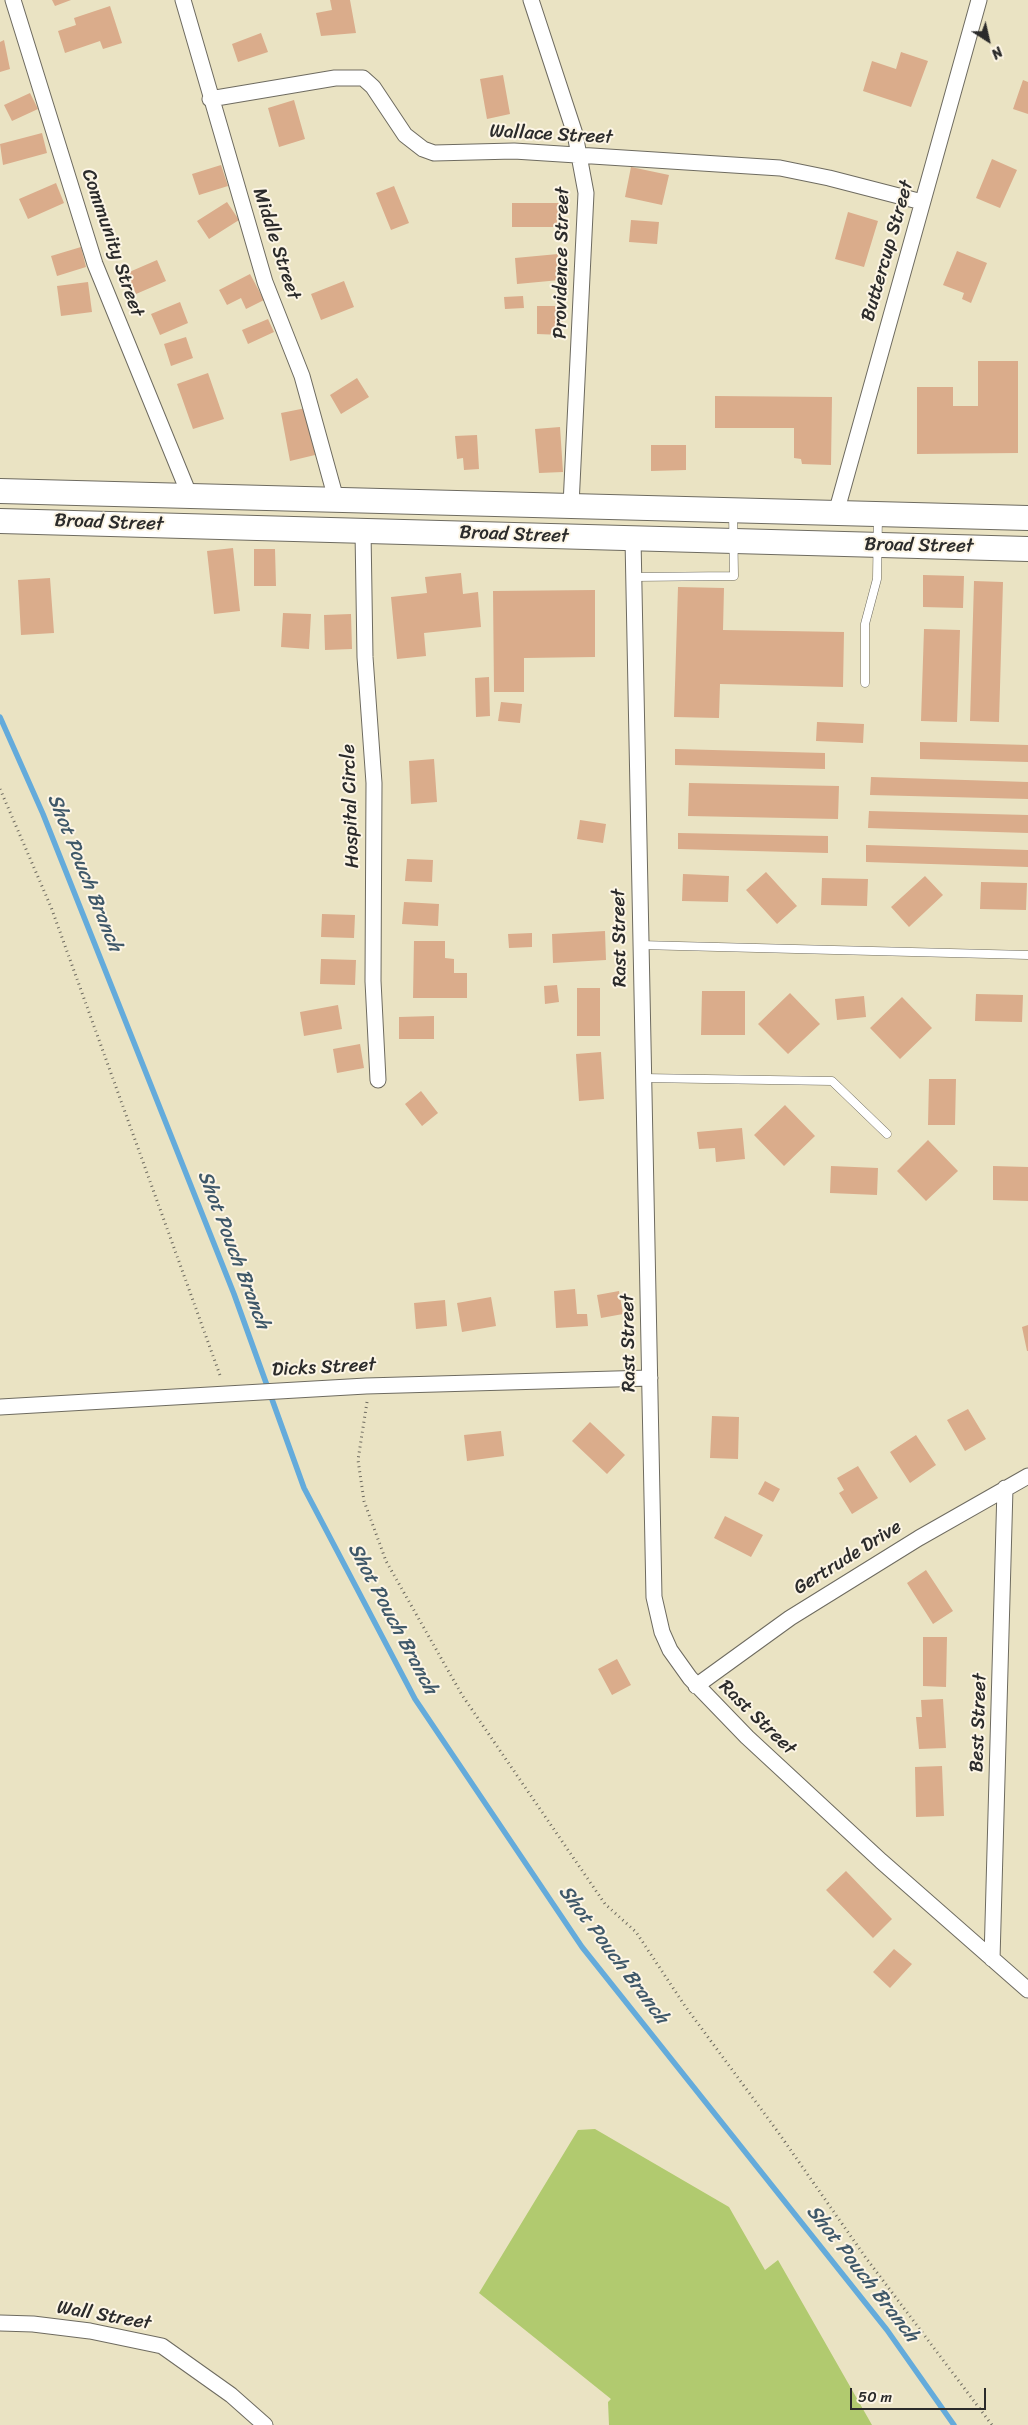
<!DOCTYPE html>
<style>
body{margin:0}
#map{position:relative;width:1028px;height:2425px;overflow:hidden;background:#eae3c3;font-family:Sriracha,sans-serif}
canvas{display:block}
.north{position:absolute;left:963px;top:15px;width:50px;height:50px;-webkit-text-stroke:4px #fcf5e5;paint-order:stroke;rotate:145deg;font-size:14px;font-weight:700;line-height:20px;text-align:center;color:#2b2b2b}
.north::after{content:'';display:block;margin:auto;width:18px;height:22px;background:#2b2b2b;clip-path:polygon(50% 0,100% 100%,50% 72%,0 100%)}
.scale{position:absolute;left:850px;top:2388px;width:136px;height:22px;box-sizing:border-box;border:2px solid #2b2b2b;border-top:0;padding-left:6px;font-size:15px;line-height:18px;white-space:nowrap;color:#2b2b2b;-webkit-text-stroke:4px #fcf5e5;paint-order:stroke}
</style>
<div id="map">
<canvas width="1028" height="2425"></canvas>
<div class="north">N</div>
<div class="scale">50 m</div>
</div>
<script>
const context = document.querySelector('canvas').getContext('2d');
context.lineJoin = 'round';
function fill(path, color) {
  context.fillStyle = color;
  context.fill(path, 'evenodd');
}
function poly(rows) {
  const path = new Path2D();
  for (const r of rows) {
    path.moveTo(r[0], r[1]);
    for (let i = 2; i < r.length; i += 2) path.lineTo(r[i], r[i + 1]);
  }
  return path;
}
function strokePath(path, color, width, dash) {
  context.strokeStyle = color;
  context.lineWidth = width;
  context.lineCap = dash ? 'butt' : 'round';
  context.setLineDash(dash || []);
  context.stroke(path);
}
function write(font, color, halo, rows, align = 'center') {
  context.font = font + ' Sriracha,sans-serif';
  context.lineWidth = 4;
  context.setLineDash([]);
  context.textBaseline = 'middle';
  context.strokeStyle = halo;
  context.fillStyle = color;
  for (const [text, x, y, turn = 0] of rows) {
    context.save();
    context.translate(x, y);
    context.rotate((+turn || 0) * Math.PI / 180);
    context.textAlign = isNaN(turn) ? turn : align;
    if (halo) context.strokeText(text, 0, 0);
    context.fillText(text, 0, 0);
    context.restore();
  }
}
fill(poly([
 [595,2129,729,2207,765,2270,778,2260,872,2425,609,2425,608,2402,611,2399,479,2293,578,2130]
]), '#b1ca6f');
strokePath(poly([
 [0,717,43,814,234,1294,304,1488,415,1699,582,1947,887,2330,954,2425]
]), '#64abdb', 5.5);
fill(poly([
 [52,0,71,0,55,6],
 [330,0,350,0,356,33,321,36,316,13,332,10],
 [110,6,122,43,103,49,100,41,65,53,58,31,76,25,74,18],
 [261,33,268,52,238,62,232,44],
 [4,40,10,69,0,72,0,42],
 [901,52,928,61,911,107,863,91,872,61,896,69],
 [503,75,510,114,487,119,480,79],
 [1023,80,1028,82,1028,114,1013,109],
 [30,93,38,109,12,121,4,105],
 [294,100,305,139,279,147,268,108],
 [42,133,47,153,3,165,0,144],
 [992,159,1017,170,1000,208,976,198],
 [221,165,228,186,199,195,192,174],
 [631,167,669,175,662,205,625,197],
 [56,183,64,203,28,219,19,199],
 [394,186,409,223,391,230,376,193],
 [227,202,239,220,209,239,197,221],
 [512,203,559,203,558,227,512,227],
 [848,212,878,221,864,267,835,259],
 [631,220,659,222,657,244,629,242],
 [81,247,86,267,57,276,51,256],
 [957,251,987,263,971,303,962,299,964,293,943,285],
 [558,254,560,280,517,284,515,258],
 [157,260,166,281,136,294,127,273],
 [250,274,264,300,246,309,241,298,227,305,219,290],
 [344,281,354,307,321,320,311,294],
 [88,282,92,312,61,316,57,286],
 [523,296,524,308,505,309,504,297],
 [180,302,188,323,160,335,151,314],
 [537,306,563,306,562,335,537,334],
 [268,319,274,332,248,344,242,330],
 [186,337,193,358,171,366,164,344],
 [978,361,1018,361,1018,453,917,454,917,387,953,387,953,406,978,406],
 [208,373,224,419,193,429,177,384],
 [357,378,369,397,341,414,330,395],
 [715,396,832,397,831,465,802,464,801,459,794,458,794,428,715,428],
 [306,408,315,455,290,461,281,413],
 [560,427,563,472,539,473,535,429],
 [477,435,479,469,464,470,463,458,457,459,455,436],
 [651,445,686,445,686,470,651,471],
 [233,548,240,611,214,614,207,551],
 [254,549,275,549,276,586,254,586],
 [461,573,463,594,478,592,481,627,424,633,426,656,397,659,391,597,427,593,425,577],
 [923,575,964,576,963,608,923,607],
 [50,578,54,633,21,635,18,580],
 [974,581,1003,582,999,722,970,721],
 [678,587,724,588,723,630,844,632,843,687,720,684,719,718,674,717],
 [595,590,595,657,524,658,524,692,494,692,493,591],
 [283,613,311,614,309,649,281,647],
 [351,614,352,649,325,650,324,615],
 [924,629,960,630,957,722,921,721],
 [489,677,490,716,476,717,475,678],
 [501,702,522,704,520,723,498,721],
 [817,722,864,724,863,743,816,741],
 [920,742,1028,745,1028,762,920,759],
 [675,749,825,753,825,769,675,765],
 [434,759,437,802,411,804,409,761],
 [871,777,1028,782,1028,799,870,795],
 [689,783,839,786,838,819,688,816],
 [869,811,1028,815,1028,833,868,828],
 [580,820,606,824,603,843,577,839],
 [678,833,828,836,828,853,678,849],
 [866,845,1028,850,1028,867,866,862],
 [407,859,433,860,432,882,405,881],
 [766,872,797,906,777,924,746,890],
 [683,874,729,876,728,902,682,901],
 [925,876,943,895,909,927,891,907],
 [822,878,868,879,867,906,821,905],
 [981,882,1027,883,1026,910,980,909],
 [404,902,439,904,438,926,402,924],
 [322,914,355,915,354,938,321,937],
 [605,931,606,960,553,963,552,934],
 [532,933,532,947,509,948,508,934],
 [414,941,445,941,445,958,454,959,454,973,467,973,467,998,413,998],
 [321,959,356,960,355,985,320,984],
 [557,985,559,1002,545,1004,544,986],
 [577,988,600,988,600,1036,577,1036],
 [702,991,745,991,745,1035,701,1035],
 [790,993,820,1024,788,1054,758,1024],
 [976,994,1023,995,1022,1022,975,1021],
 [864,996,866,1017,837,1020,835,999],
 [902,997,932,1028,900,1059,870,1028],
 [338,1005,342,1029,304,1036,300,1012],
 [434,1016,434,1039,399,1039,399,1017],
 [360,1044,364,1068,337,1073,333,1049],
 [601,1052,604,1099,579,1101,576,1054],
 [929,1079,956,1079,955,1125,928,1125],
 [421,1091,438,1113,422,1126,405,1104],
 [785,1105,815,1136,784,1166,754,1135],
 [742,1128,745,1159,716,1162,715,1148,699,1149,697,1132],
 [928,1140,958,1171,926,1201,897,1171],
 [831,1166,878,1168,877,1195,830,1193],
 [993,1166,1028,1167,1028,1201,993,1200],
 [575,1289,577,1314,587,1314,588,1326,556,1328,554,1291],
 [619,1291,623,1314,601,1318,597,1295],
 [491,1297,496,1326,462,1332,457,1303],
 [445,1300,447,1326,416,1329,414,1303],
 [1028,1325,1028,1351,1027,1351,1022,1327],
 [968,1409,986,1439,965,1451,947,1420],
 [712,1416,739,1417,738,1459,710,1458],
 [590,1422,625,1455,607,1474,572,1441],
 [501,1431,504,1456,467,1461,464,1435],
 [916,1435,936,1465,910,1483,890,1452],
 [858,1466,878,1498,852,1514,839,1493,844,1490,837,1478],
 [765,1481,780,1489,773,1502,758,1494],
 [725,1516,763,1535,751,1557,714,1538],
 [926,1570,953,1611,933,1624,907,1583],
 [923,1637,947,1637,946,1687,923,1686],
 [617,1659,631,1685,612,1695,598,1669],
 [943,1699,946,1748,919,1749,916,1717,922,1717,921,1700],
 [942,1766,944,1816,916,1817,915,1767],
 [846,1871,892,1919,873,1938,826,1890],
 [894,1949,912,1964,890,1988,873,1972]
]), '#daac8b');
const service = poly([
 [633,577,734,576,733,512],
 [865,683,865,624,877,579,878,516],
 [640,945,1028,955],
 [643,1078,832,1081,887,1134]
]);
const minor = poly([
 [13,0,95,264,189,494],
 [183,0,265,282,302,376,336,499],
 [531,0,575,134,586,193,571,505],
 [210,99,335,78,363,78,373,87,405,135,423,149,434,153,514,151,780,168,829,178,922,202],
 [836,513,979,0],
 [363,531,365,657,374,783,373,981,378,1080],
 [633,539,654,1597,662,1632,670,1650,690,1678,747,1737,881,1861,1028,1990],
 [0,1407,366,1386,650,1378],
 [696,1686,790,1618,919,1538,1028,1476],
 [992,1959,1005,1488],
 [0,2323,33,2324,90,2331,162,2346,231,2395,265,2425]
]);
const primary = poly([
 [0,491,1028,518],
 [0,521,1028,549]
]);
strokePath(service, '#6e6b60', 9);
strokePath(minor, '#6e6b60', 17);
strokePath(primary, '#6e6b60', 26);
strokePath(poly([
 [0,789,51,907,221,1378],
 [367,1402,358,1460,364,1501,386,1561,462,1695,605,1904,636,1932,685,2006,778,2132,866,2258,992,2425]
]), '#6e6b60', 3, [1, 4]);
strokePath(service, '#fff', 8);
strokePath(minor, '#fff', 15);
strokePath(primary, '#fff', 24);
write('19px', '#2b2b2b', '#fcf5e5', [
 ["Wallace Street",551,135,3],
 ["Community Street",112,243,71],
 ["Middle Street",276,244,72],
 ["Buttercup Street",888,251,-74],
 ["Providence Street",562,263,-89],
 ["Broad Street",109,523,2],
 ["Broad Street",514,535,2],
 ["Broad Street",919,546,1],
 ["Hospital Circle",351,806,-92],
 ["Rast Street",620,938,-91],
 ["Rast Street",629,1343,-91],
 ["Dicks Street",324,1368,-3],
 ["Gertrude Drive",848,1558,-32],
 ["Rast Street",757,1718,44],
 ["Best Street",979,1723,-88],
 ["Wall Street",104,2316,10]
]);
write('italic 20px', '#3f5869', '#fcf5e5', [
 ["Shot Pouch Branch",84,873,68],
 ["Shot Pouch Branch",233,1250,69],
 ["Shot Pouch Branch",392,1619,62],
 ["Shot Pouch Branch",613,1955,53],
 ["Shot Pouch Branch",862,2274,52]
]);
</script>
